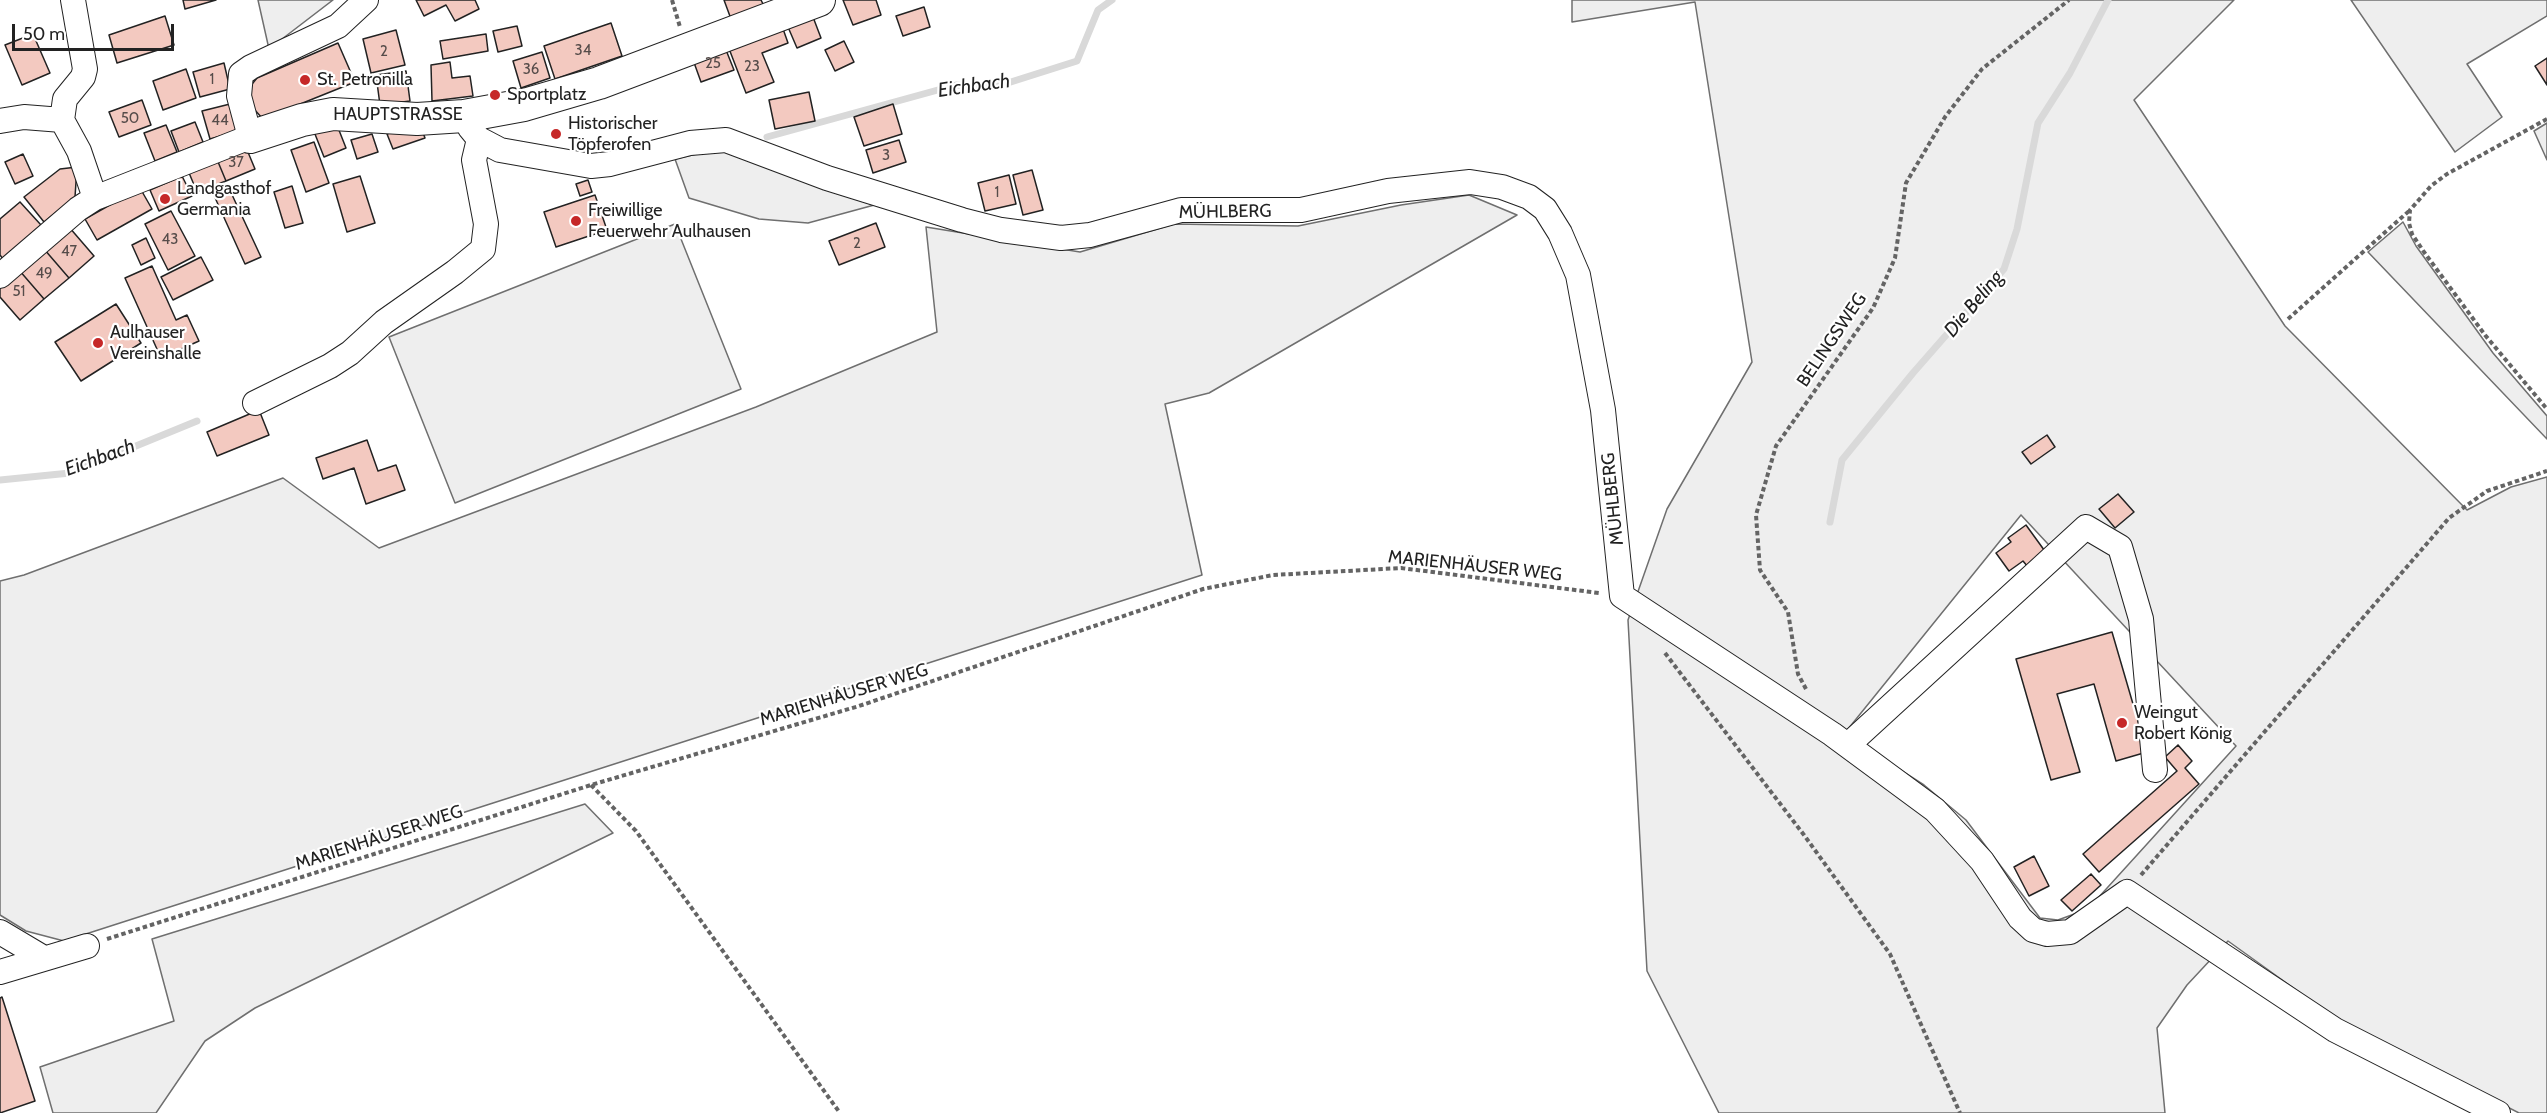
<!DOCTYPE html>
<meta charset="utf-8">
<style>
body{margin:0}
#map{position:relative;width:2547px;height:1113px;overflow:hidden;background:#fff;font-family:Cabin,sans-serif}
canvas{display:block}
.scale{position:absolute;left:12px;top:24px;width:162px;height:27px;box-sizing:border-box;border:3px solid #222;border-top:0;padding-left:8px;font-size:18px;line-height:21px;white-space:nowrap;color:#222;-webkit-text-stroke:4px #fff;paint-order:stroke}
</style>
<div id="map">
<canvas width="2547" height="1113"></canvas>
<div class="scale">50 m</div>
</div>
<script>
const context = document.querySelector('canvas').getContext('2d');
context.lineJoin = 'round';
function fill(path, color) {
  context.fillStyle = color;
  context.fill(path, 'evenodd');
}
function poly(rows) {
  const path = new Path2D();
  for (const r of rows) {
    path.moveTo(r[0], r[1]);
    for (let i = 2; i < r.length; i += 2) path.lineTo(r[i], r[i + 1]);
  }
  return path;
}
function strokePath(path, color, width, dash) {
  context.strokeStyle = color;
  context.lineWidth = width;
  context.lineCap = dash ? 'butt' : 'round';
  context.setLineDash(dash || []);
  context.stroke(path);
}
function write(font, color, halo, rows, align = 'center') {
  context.font = font + ' Cabin,sans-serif';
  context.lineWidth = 4.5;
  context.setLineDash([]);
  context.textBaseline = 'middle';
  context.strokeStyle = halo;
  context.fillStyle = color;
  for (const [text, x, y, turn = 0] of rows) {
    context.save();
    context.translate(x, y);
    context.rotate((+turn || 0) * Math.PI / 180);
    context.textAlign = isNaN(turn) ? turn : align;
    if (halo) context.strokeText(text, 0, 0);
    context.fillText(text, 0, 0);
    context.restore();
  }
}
const green = poly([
 [258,0,333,0,269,49,258,0],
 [1572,0,2234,0,2134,100,2285,326,2467,510,2511,487,2547,477,2547,1113,2519,1113,2338,1020,2228,941,2187,985,2157,1028,2165,1113,1719,1113,1647,971,1628,620,1667,509,1752,362,1695,2,1572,22,1572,0],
 [2021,515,2236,746,2088,909,2058,920,2040,918,1966,820,1924,785,1844,734,2021,515],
 [2351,0,2547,0,2547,16,2467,64,2502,117,2455,152,2351,0],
 [2547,123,2547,160,2534,131,2547,123],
 [714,150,731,150,878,204,808,223,759,219,689,198,675,159,714,150],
 [1469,195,1517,215,1209,393,1165,404,1202,575,64,941,26,931,0,915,0,581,24,575,283,478,379,548,756,407,937,332,926,227,1080,252,1174,224,1298,226,1401,205,1469,195],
 [2403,222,2416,246,2493,353,2547,416,2547,439,2368,252,2403,222],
 [675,224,741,389,455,503,389,337,675,224],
 [585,804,613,833,255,1008,205,1041,156,1113,53,1113,40,1067,174,1021,152,939,585,804]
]);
fill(green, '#eee');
strokePath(green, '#6f6f6f', 1.5);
strokePath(poly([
 [767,137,956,85,995,87,1077,61,1098,10,1112,0],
 [0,480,70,473,197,421],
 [1830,522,1842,460,1913,373,2004,269,2017,229,2038,123,2070,73,2108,0]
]), '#d9d9d9', 7);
const building = poly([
 [183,0,216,0,185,9,183,0],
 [416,0,475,0,479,9,455,21,446,5,424,16,416,0],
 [724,0,761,0,764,6,731,19,724,0],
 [843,0,876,0,881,15,853,25,843,0],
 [924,7,930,27,903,36,896,16,924,7],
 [165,16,174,45,117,63,109,35,165,16],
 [813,17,821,38,797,48,788,27,813,17],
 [611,23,622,56,555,79,544,46,611,23],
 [517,26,522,46,498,52,493,31,517,26],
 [782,26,788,43,762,53,774,82,746,93,728,46,782,26],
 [396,30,405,65,371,73,363,39,396,30],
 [33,34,50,73,22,85,5,45,33,34],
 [486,34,488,51,443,59,440,41,486,34],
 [844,41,854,62,835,71,825,50,844,41],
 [338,43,355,82,263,119,253,108,248,89,257,78,338,43],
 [724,45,734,70,701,82,692,57,724,45],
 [542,52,550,78,521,88,513,61,542,52],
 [2547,58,2547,85,2535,66,2547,58],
 [450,62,452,78,470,76,473,96,432,101,431,65,450,62],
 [224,63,230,89,200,97,193,72,224,63],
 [186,69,196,98,163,110,153,81,186,69],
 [406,71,410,101,380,105,376,75,406,71],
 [809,92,815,121,775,129,769,100,809,92],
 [142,100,151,125,119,137,109,112,142,100],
 [230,104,238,131,210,139,202,111,230,104],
 [893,104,902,134,864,146,854,117,893,104],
 [335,120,346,148,324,157,313,129,335,120],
 [195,122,203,142,179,152,171,131,195,122],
 [419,122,425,138,393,149,387,134,419,122],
 [166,125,177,152,155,161,144,133,166,125],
 [372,134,378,152,357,159,351,140,372,134],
 [899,140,906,162,873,173,866,150,899,140],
 [314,142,329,183,306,192,291,150,314,142],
 [245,145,255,169,226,181,216,157,245,145],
 [23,154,33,176,15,184,5,162,23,154],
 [216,157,226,181,197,192,187,168,216,157],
 [77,167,75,197,44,222,24,197,60,169,77,167],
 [1032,170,1043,210,1023,215,1013,175,1032,170],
 [1009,175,1016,204,985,211,978,183,1009,175],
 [182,176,192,196,159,211,150,190,182,176],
 [360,176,375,223,347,232,333,184,360,176],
 [588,180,592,192,580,196,576,184,588,180],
 [227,184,261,257,245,264,212,191,227,184],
 [292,186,303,223,285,228,274,192,292,186],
 [140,188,152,209,97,240,85,219,140,188],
 [595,195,607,230,556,247,544,212,595,195],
 [20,202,41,225,3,259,0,255,0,219,20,202],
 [171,211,195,256,168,270,145,224,171,211],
 [876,223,885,247,839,265,829,241,876,223],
 [69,227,94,256,69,278,44,249,69,227],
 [146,238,155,258,141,265,132,245,146,238],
 [44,249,69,278,44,299,19,270,44,249],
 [201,257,213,280,173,300,161,277,201,257],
 [152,266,176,320,187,315,199,341,161,358,125,278,152,266],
 [19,270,44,299,20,320,0,297,0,286,19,270],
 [116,304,141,343,81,381,55,342,116,304],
 [259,410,269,435,217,456,207,432,259,410],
 [2047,435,2055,447,2031,464,2022,452,2047,435],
 [367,440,378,471,396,465,405,490,366,504,354,468,323,479,316,458,367,440],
 [2118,494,2134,512,2115,528,2099,509,2118,494],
 [2026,525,2047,554,2028,567,2023,561,2009,571,1996,553,2011,542,2008,538,2026,525],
 [2112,632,2147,752,2116,761,2094,684,2057,694,2080,772,2051,780,2016,659,2112,632],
 [2178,745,2192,761,2185,768,2199,784,2099,872,2083,854,2177,771,2165,757,2178,745],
 [2034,856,2049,886,2029,896,2014,867,2034,856],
 [2091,874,2101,885,2072,911,2061,900,2091,874],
 [2,997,35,1101,0,1113,0,998,2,997]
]);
fill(building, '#f3c9c0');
strokePath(building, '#222', 1.5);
const minor = poly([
 [464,116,470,128,479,139,500,150,591,166,610,164,690,143,726,140,827,178,962,220,1001,230,1061,238,1090,235,1181,210,1301,210,1388,191,1470,182,1502,187,1529,197,1545,209,1560,233,1578,275,1603,410,1622,596,1832,734,1935,810,1982,861,2020,918,2033,930,2047,934,2070,932,2127,892,2335,1030,2498,1113],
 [62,120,65,99,83,77,85,69,73,0],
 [0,121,24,117,62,120,79,151,95,198],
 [0,276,78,209,95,198,250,137,239,96,241,74,251,67,338,26,366,0],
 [255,403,330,366,350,353,384,322,455,272,483,249,486,224,474,160,479,139],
 [1848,745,2086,527,2120,547,2141,619,2155,770],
 [0,932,42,957],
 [0,972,87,946]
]);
const major = poly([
 [250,137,302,120,333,114,417,119,464,116,524,105,599,83,819,0]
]);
strokePath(minor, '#222', 26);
strokePath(major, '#222', 34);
strokePath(poly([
 [672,0,680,27],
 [2547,119,2447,174,2431,186,2410,210,2409,223,2412,234,2424,252,2485,335,2547,409],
 [2288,319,2409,211],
 [1665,653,1804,835,1890,954,1960,1113],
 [1806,689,1798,674,1788,612,1760,570,1756,515,1776,446,1873,308,1895,258,1906,183,1945,117,1982,69,2069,0],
 [591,785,636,831,840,1113],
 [2141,875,2449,518,2487,491,2547,471],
 [107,939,591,785,859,706,1203,589,1273,575,1401,568,1599,593]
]), '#646464', 4, [4.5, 3]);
strokePath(minor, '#fff', 24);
strokePath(major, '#fff', 32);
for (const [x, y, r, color] of [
 [305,80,6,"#c62828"],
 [495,95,6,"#c62828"],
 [556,134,6,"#c62828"],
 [165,199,6,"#c62828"],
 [576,221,6,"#c62828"],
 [98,343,6,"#c62828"],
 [2122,723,6,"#c62828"]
]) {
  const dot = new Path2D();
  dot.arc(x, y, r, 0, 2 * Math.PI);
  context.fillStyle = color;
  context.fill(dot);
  strokePath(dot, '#fff', 2);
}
write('15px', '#564c4a', null, [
 ["34",583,51],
 ["2",384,52],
 ["25",713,64],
 ["23",752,67],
 ["36",531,70],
 ["1",212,80],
 ["50",130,119],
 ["44",220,121],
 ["3",886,156],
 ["37",236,163],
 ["1",997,193],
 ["43",170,240],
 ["2",857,244],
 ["47",69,252],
 ["49",44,274],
 ["51",19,292]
]);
write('18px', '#222', '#fff', [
 ["St. Petronilla",317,80],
 ["Sportplatz",507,95],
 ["Historischer",568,124],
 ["Töpferofen",568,145],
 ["Landgasthof",177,189],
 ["Germania",177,210],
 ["Freiwillige",588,211],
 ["Feuerwehr Aulhausen",588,232],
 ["Aulhauser",110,333],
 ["Vereinshalle",110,354],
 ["Weingut",2134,713],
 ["Robert König",2134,734]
], 'left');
write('18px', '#222', '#fff', [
 ["HAUPTSTRASSE",398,115],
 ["MÜHLBERG",1225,212,-1],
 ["BELINGSWEG",1832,340,-56],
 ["MÜHLBERG",1613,499,-96],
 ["MARIENHÄUSER WEG",1475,566,6],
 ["MARIENHÄUSER WEG",844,695,-17],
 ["MARIENHÄUSER WEG",379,838,-18]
]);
write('italic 20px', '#222', '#fff', [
 ["Eichbach",974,86,-8],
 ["Die Beling",1974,304,-50],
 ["Eichbach",100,458,-20]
]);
</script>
